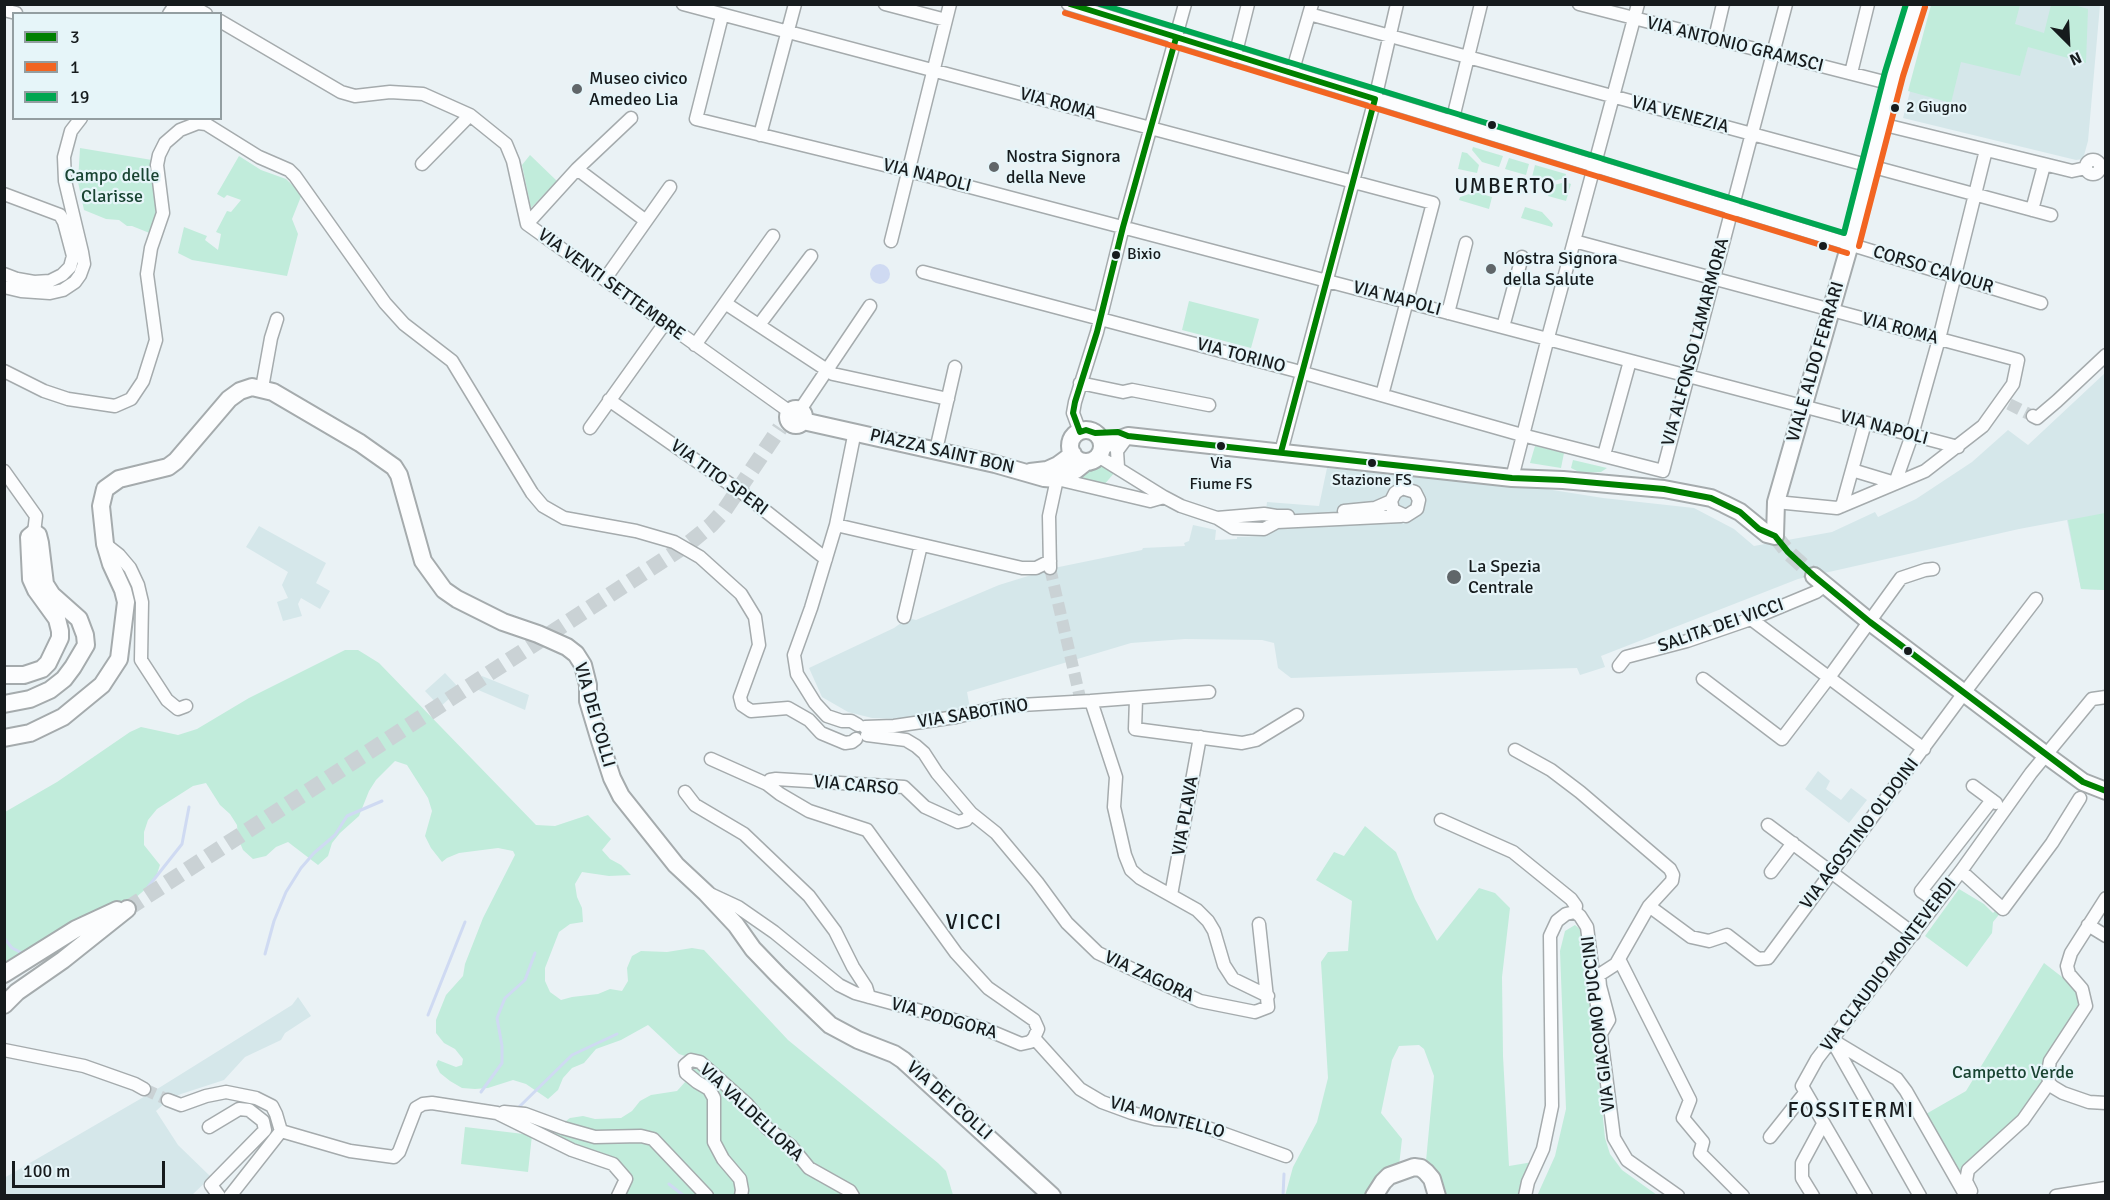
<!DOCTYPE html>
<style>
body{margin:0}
#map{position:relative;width:2110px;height:1200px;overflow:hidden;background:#eaf2f5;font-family:Signika,sans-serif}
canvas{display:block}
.frame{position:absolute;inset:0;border:6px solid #161b1d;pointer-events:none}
.legend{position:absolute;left:12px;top:12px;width:210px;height:108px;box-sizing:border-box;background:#e6f5f9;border:2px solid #939ea1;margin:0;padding:8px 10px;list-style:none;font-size:18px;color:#161b1d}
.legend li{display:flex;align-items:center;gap:12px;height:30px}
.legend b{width:30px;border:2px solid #939ea1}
.north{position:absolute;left:2038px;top:12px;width:60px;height:60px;-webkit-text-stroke:4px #e6f5f9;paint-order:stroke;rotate:156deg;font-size:16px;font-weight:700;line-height:24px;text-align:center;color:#161b1d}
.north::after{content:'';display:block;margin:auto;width:21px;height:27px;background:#161b1d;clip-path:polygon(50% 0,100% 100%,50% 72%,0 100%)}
.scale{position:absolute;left:12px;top:1161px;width:153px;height:27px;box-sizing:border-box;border:3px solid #161b1d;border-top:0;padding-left:8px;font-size:18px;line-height:21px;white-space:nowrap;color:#161b1d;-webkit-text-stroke:4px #e6f5f9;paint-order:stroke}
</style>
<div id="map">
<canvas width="2110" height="1200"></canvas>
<div class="frame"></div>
<ul class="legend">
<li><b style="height:8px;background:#008000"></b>3</li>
<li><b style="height:8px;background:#f26522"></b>1</li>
<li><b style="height:8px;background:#00a651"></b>19</li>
</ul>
<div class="north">N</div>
<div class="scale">100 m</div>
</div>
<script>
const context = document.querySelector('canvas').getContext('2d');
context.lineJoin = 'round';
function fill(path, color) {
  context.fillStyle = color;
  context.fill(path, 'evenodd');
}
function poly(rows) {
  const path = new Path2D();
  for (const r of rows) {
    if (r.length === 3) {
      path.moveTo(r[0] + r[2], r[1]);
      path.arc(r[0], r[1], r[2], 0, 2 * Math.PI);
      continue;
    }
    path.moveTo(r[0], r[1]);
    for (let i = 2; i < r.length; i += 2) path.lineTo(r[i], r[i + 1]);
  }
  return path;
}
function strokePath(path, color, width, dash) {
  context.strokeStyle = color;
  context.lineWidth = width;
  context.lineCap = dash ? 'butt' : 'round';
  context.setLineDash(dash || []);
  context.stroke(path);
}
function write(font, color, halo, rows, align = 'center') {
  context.font = font + ' Signika,sans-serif';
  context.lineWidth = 4.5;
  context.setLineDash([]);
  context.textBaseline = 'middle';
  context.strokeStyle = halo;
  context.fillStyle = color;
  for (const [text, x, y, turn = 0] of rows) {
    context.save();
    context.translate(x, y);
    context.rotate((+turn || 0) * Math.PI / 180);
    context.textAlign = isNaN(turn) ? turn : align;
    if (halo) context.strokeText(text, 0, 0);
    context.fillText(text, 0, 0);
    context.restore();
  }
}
fill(poly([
 [1933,5,2100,5,2088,141,2083,159,2076,160,1903,118],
 [2105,373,2105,590,2081,589,2067,520,2019,529,1798,579,1601,656,1605,667,1580,675,1577,668,1291,678,1278,668,1274,643,1262,640,1185,639,1131,643,967,692,970,708,948,713,900,719,872,718,848,712,822,697,809,668,894,628,908,618,916,620,999,585,1054,568,1142,550,1143,548,1185,546,1184,543,1189,541,1193,525,1216,530,1215,540,1237,539,1237,537,1263,536,1267,502,1319,506,1327,468,1540,488,1603,498,1694,508,1734,529,1754,546,1832,532,1875,512,1878,517,1916,499,1972,462,2008,430,2028,445],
 [259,526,326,563,316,583,330,591,320,609,301,598,298,604,302,616,283,621,277,602,288,598,282,585,288,572,246,547],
 [445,673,460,689,440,707,425,691],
 [482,676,529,695,525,710,476,689],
 [1818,771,1830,781,1826,789,1841,800,1851,788,1867,800,1849,823,1805,789],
 [298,997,311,1016,285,1033,281,1040,245,1057,224,1080,181,1094,168,1100,156,1111,178,1145,211,1177,192,1195,5,1195,4,1178,154,1091,292,1005]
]), '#d5e7ea');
fill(poly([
 [1931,5,2020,5,2015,24,2044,33,2051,5,2074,5,2088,9,2086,63,2028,47,2020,76,1961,62,1951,103,1908,91],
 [1473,147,1503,156,1499,167,1482,162,1472,150],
 [80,148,152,160,156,217,152,234,132,226,127,226,119,220,106,219,84,210,78,182],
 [1462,152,1467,153,1479,165,1477,173,1458,169],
 [530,155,557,181,531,208,522,165],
 [239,156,261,170,286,179,302,194,292,219,298,234,287,276,192,260,178,253,184,227,207,236,205,240,218,250,221,234,216,232,227,211,231,212,241,200,227,195,224,198,217,194],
 [1509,158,1529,164,1526,175,1505,169],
 [1535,165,1566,174,1565,178,1549,182,1532,177],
 [1566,182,1571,184,1566,201,1548,196,1550,186],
 [1475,192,1492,197,1489,209,1459,200,1460,197],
 [1525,207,1542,212,1553,224,1552,227,1521,218],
 [1189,301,1259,319,1251,348,1182,330],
 [1535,446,1564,453,1561,468,1530,463],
 [1573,460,1607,468,1601,472,1581,473,1571,468],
 [1101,465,1115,472,1103,486,1072,478],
 [2105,513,2105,590,2081,589,2068,520],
 [345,650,358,650,379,663,536,825,555,826,588,815,611,839,602,850,610,859,621,865,631,875,609,876,582,872,575,884,577,897,582,908,583,922,570,924,559,932,545,968,545,981,550,992,561,1000,572,997,598,994,610,989,622,991,628,981,627,968,632,956,641,951,667,952,692,948,704,950,788,1040,938,1163,946,1171,953,1195,625,1195,630,1181,626,1169,617,1159,579,1148,555,1136,554,1130,570,1118,583,1116,595,1119,621,1118,632,1111,640,1101,651,1095,677,1091,686,1081,692,1066,685,1056,679,1054,648,1025,621,1040,596,1049,584,1063,572,1068,563,1078,558,1090,548,1099,526,1084,513,1080,488,1088,475,1089,462,1088,450,1081,440,1073,436,1065,438,1060,456,1067,462,1065,463,1059,455,1049,444,1043,436,1033,436,1020,446,995,463,976,465,964,483,918,515,855,513,851,498,848,459,853,447,858,442,862,431,848,425,836,432,811,428,798,407,765,395,761,376,780,369,791,359,816,340,833,332,843,328,856,318,865,288,842,276,847,266,856,253,859,243,850,238,838,237,825,230,814,220,805,206,783,193,786,157,809,148,820,144,832,144,845,160,865,156,877,148,887,134,899,125,900,101,909,68,924,16,956,5,967,5,812,57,782,130,732,141,727,178,735,197,729,249,698],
 [1365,826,1396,852,1415,899,1437,941,1479,888,1495,893,1510,908,1502,977,1503,1056,1509,1166,1533,1162,1519,1195,1441,1195,1433,1173,1426,1161,1434,1076,1424,1049,1419,1045,1399,1046,1392,1060,1381,1113,1402,1139,1399,1166,1367,1195,1285,1196,1293,1167,1317,1122,1328,1078,1321,962,1328,952,1348,951,1352,901,1316,880,1334,852,1344,856],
 [1959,889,1984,904,1993,913,1998,908,2002,911,1993,922,1992,933,1967,967,1925,936],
 [1575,925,1582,931,1585,941,1605,1138,1610,1154,1622,1170,1657,1195,1537,1196,1555,1156,1566,1109,1560,951,1565,931],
 [2044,963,2075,987,2083,1002,2048,1054,2043,1065,2044,1082,2017,1118,1960,1173,1926,1114,1966,1091],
 [465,1127,532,1135,528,1172,461,1164]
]), '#c1ecdb');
fill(poly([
 [880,274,10]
]), '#cfdaf2');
strokePath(poly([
 [148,887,182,844,189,807],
 [4,938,12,948,20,952],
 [265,954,274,921,286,892,301,868,314,853,335,835,347,816,382,801],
 [428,1015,465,922],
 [481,1092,502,1063,502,1046,497,1018,505,998,525,980,535,953],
 [518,1108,572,1055,617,1034],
 [669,1184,684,1196],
 [1283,1196,1284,1174]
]), '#cfdaf2', 3);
strokePath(poly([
 [2009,404,2033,416],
 [1050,568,1081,702],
 [144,1089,168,1100]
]), '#cad2d5', 12, [12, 6]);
strokePath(poly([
 [1775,536,1788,552,1814,576],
 [127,909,688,544,711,525,724,511,780,428]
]), '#cad2d5', 16, [16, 8]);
const street = poly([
 [683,4,1433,203,1382,395],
 [885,4,946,20],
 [1068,4,2041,303],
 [1579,4,1892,84],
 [4,10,16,13],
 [169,14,173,8,192,6,206,14],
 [1309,14,2051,215],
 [722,16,696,119,909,171,1958,447],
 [220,21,341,92,355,96,390,92,423,94,470,115,506,144,513,161,527,224,790,412],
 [1715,38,1723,4],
 [1235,56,1248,4],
 [1292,73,1312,4],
 [1851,73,1868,4],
 [1452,122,1481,4],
 [1881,124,2072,171,2086,168],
 [760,135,795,4],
 [2093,167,7],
 [422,164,470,115],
 [577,169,646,221],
 [4,194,60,215,64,222,73,256,70,267,62,275,50,281,34,282,17,279,4,274],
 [2032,210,2043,169],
 [527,224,577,169,631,118],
 [891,241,950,4],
 [1574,241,2018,360,2013,384,1983,426,1925,471,1837,508,1776,502],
 [923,272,1293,370,1522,435,1663,471,1786,4],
 [605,279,670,187],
 [4,287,21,291,50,293,63,290,75,282,80,275,84,264,82,252,65,181,64,157,71,131,81,118],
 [725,303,833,374,948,399],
 [1448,313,1466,243],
 [759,325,811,256],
 [1503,327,1522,257],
 [695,345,773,236],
 [4,371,44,391,68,399,115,406,131,399,143,381,156,340,147,274,151,248,163,213,157,165,159,155,165,143,180,130,198,123,206,124,259,157,289,170,295,176,385,303,404,324,452,361,532,493,543,506,564,518,636,531,674,542,700,557,741,594,755,617,759,645,740,697,742,705,751,711,788,708,809,720,821,733,845,743,852,742,856,739],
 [1080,383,1123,392,1132,390,1209,405],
 [262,388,271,338,277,319],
 [609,400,744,494,826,559],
 [800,410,870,306],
 [2033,416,2037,418,2057,401,2106,355],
 [1865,423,1852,470,1895,483],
 [590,428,665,323],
 [855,431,836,525,811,608,794,655,797,674,815,703,827,716,842,721,851,721,858,725],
 [1080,432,1073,413,1075,402,1097,332,1123,227,1185,4],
 [936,450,955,367],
 [1281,452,1375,99,1397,4],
 [1604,455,1630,361],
 [1098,456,1164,497,1181,506,1217,518,1233,528,1264,529,1277,522,1401,516],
 [1118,467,1117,451,1128,436],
 [4,471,36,516,34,533],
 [1512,478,1550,330,1638,4],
 [1895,483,1912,435,1939,339,1985,154],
 [1842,506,1852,470],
 [1344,511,1375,508,1391,501,1395,493,1402,488,1415,492,1419,500,1417,509,1406,516,1393,510,1391,501],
 [1217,518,1264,514,1276,516,1288,516],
 [836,525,1022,568,1036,568,1050,561],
 [105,544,119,555,130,568,138,585,142,602,141,660,167,700,178,709,186,706],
 [1050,568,1049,516,1057,479,1150,501,1164,497],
 [904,617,921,545],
 [1751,619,1924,749],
 [1619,666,1626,657,1687,641,1751,619,1816,592,1825,585],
 [1703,679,1782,739,1830,676,1901,578,1925,570,1933,569],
 [1136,699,1135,729,1242,743,1256,740,1297,715],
 [1091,701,1209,692],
 [865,727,894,726,956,717,1003,706,1091,701,1116,777,1114,807,1125,855,1131,870,1140,878,1197,910,1208,921,1214,931,1224,965,1233,979,1268,996],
 [1515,750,1551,770,1580,792,1670,869,1673,875,1672,881,1649,906,1616,964,1599,975,1600,986,1609,1020,1599,1037],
 [711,759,767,784],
 [1973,786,1996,803],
 [685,792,695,805,744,834,809,896,835,931,853,967,866,987,869,997],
 [971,813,996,833,1037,882,1067,923,1098,953,1200,1001,1255,1012,1268,1007,1259,924],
 [1441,820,1513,852,1571,899,1576,906,1575,912],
 [1768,825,1914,934],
 [1961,871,2003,909,2052,843,2080,798],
 [1771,872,1793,843],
 [710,894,738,907,774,932,839,985,855,993,983,1028,1021,1044,1030,1042,1034,1038,1038,1029,1034,1020,988,988,956,953,867,830,809,811,780,794,767,784,770,780,776,779,904,787,925,807,958,822,966,820,971,813,937,773,924,753,916,746,906,740,867,735],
 [1171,895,1200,737],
 [1937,902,1921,891,1992,800],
 [1649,906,1691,937,1709,941,1727,935,1758,959,1768,958,1964,693,2036,599],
 [2088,925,2106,936],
 [1619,959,1690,1100,1683,1118,1703,1142,1700,1153,1743,1196],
 [1034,1038,1080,1089,1102,1102,1132,1113,1155,1119,1191,1122,1286,1156],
 [1832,1040,1897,1079,1906,1091,1966,1196],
 [1833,1042,1920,1196],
 [4,1050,84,1066,135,1084,144,1089],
 [2049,1083,2048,1072,2050,1061,2086,1006,2082,989,2069,974,2067,966,2071,953,2106,898],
 [2049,1083,2053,1087,2063,1093,2089,1102,2106,1103],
 [168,1100,181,1105,206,1096,226,1092,256,1098,272,1106,276,1114,281,1131,230,1196],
 [504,1112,525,1114,563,1128,595,1137,641,1136,653,1139,707,1196],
 [209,1127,239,1109,249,1110,263,1121,265,1130,211,1185,219,1196],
 [281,1131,350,1151,394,1157,399,1152,416,1108,423,1104,432,1103,497,1113,572,1150,613,1164,626,1179,618,1196],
 [1770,1137,1805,1093],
 [1971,1191,1966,1181,1968,1170,2023,1120,2049,1083],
 [741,1196,742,1190,740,1179,723,1159,714,1142,714,1098,709,1089,697,1082,686,1073,685,1065,691,1060,700,1062,747,1104,767,1128,791,1146,809,1168,850,1191,853,1196],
 [1525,1196,1528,1182,1543,1149,1552,1106,1550,936,1557,921,1566,914,1575,912,1580,916,1587,927,1614,1138,1627,1160,1678,1196],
 [1813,1196,1802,1178,1802,1163,1823,1124],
 [1866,1196,1802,1086,1817,1059,1961,871,2031,773,2092,699,2106,697],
 [2056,1196,2106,1188]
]);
const secondary = poly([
 [796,417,8],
 [803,421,995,464,1044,478,1057,479,1076,470,1086,462],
 [1086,446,16],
 [1102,446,1128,436,1512,478,1563,480,1664,489,1711,498,1724,504,1740,512,1767,534,1775,536,1776,502,1850,244,1894,74,1916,4],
 [1030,472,1047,470,1058,465,1073,454],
 [1814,576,1870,622,2046,755,2083,782,2106,791],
 [4,675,24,675,42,669,48,663,60,638,60,631,57,619,36,590,31,579,29,537,34,533,38,535,40,543,45,584,52,595,79,619,85,635,86,645,73,667,64,679,50,690,30,699,4,704],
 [4,738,30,733,63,717,102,685,119,659,126,602,123,590,111,564,105,544,101,506,105,489,119,479,168,467,176,461,229,399,240,391,252,387,273,392,360,443,394,467,399,475,423,561,444,590,457,599,503,622,538,634,567,647,576,654,583,665,588,685,588,701,600,741,612,778,621,796,676,865,706,893,736,925,753,949,778,975,830,1025,858,1040,894,1054,903,1060,1052,1196],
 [4,974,76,929,117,910],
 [4,1005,17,992,63,960,127,909],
 [1374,1196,1383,1182,1389,1176,1414,1167,1421,1168,1426,1172,1432,1179,1437,1196]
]);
strokePath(street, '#a5abad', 15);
strokePath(secondary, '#a5abad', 20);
strokePath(street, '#fcfdfe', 12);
strokePath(secondary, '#fcfdfe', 16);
strokePath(poly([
 [1070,4,1375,99,1281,452],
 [1176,38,1123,227,1097,332,1075,402,1073,413,1080,432,1086,430,1095,433,1118,432,1128,436,1512,478,1563,480,1664,489,1711,498,1740,512,1759,529,1775,536,1788,552,1814,576,1870,622,2083,782,2106,791]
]), '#008000', 6);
strokePath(poly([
 [1065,13,1847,253],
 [1859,246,1903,76,1925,7]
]), '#f26522', 6);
strokePath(poly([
 [1100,4,1844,233,1885,72,1906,4]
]), '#00a651', 6);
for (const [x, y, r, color] of [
 [577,89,6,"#606669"],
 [1895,108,5,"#161b1d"],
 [1492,125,5,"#161b1d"],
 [994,167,6,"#606669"],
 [1823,246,5,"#161b1d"],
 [1116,255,5,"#161b1d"],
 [1491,269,6,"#606669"],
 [1221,446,5,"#161b1d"],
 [1372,463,5,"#161b1d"],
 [1454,577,8,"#606669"],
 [1908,651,5,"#161b1d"]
]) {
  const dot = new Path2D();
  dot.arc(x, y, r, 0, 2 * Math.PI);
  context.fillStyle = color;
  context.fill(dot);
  strokePath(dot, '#e6f5f9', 2);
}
write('16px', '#161b1d', '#e6f5f9', [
 ["2 Giugno",1906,108],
 ["Bixio",1127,255],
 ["Via",1221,464,"center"],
 ["Fiume FS",1221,485,"center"],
 ["Stazione FS",1372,481,"center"]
], 'left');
write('18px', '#161b1d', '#e6f5f9', [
 ["VIA ANTONIO GRAMSCI",1735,45,14],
 ["VIA ROMA",1058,104,15],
 ["VIA VENEZIA",1680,115,15],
 ["VIA NAPOLI",927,176,14],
 ["CORSO CAVOUR",1933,270,17],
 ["VIA VENTI SETTEMBRE",611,285,36],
 ["VIA NAPOLI",1397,299,15],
 ["VIA ROMA",1900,329,15],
 ["VIA ALFONSO LAMARMORA",1696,342,-75],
 ["VIA TORINO",1241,356,15],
 ["VIALE ALDO FERRARI",1816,362,-74],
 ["VIA NAPOLI",1884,428,15],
 ["PIAZZA SAINT BON",942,452,13],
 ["VIA TITO SPERI",719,478,36],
 ["SALITA DEI VICCI",1721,626,-19],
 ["VIA SABOTINO",973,714,-9],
 ["VIA DEI COLLI",594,715,74],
 ["VIA CARSO",856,786,5],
 ["VIA PLAVA",1186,816,-80],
 ["VIA AGOSTINO OLDOINI",1860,834,-53],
 ["VIA CLAUDIO MONTEVERDI",1889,965,-53],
 ["VIA ZAGORA",1149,977,25],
 ["VIA PODGORA",944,1019,16],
 ["VIA GIACOMO PUCCINI",1599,1024,-97],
 ["VIA DEI COLLI",949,1101,42],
 ["VIA VALDELLORA",751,1113,43],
 ["VIA MONTELLO",1167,1118,15]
]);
write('18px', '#161b1d', '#e6f5f9', [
 ["Museo civico",589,79],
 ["Amedeo Lia",589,100],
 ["Nostra Signora",1006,157],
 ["della Neve",1006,178],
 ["Nostra Signora",1503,259],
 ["della Salute",1503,280],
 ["La Spezia",1468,567],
 ["Centrale",1468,588]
], 'left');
write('18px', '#194432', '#e6f5f9', [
 ["Campo delle",112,176],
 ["Clarisse",112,197],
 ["Campetto Verde",2013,1073]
]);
context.letterSpacing = '1.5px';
write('21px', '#161b1d', '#e6f5f9', [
 ["UMBERTO I",1512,187],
 ["VICCI",974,923],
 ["FOSSITERMI",1851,1111]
]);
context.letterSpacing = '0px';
</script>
